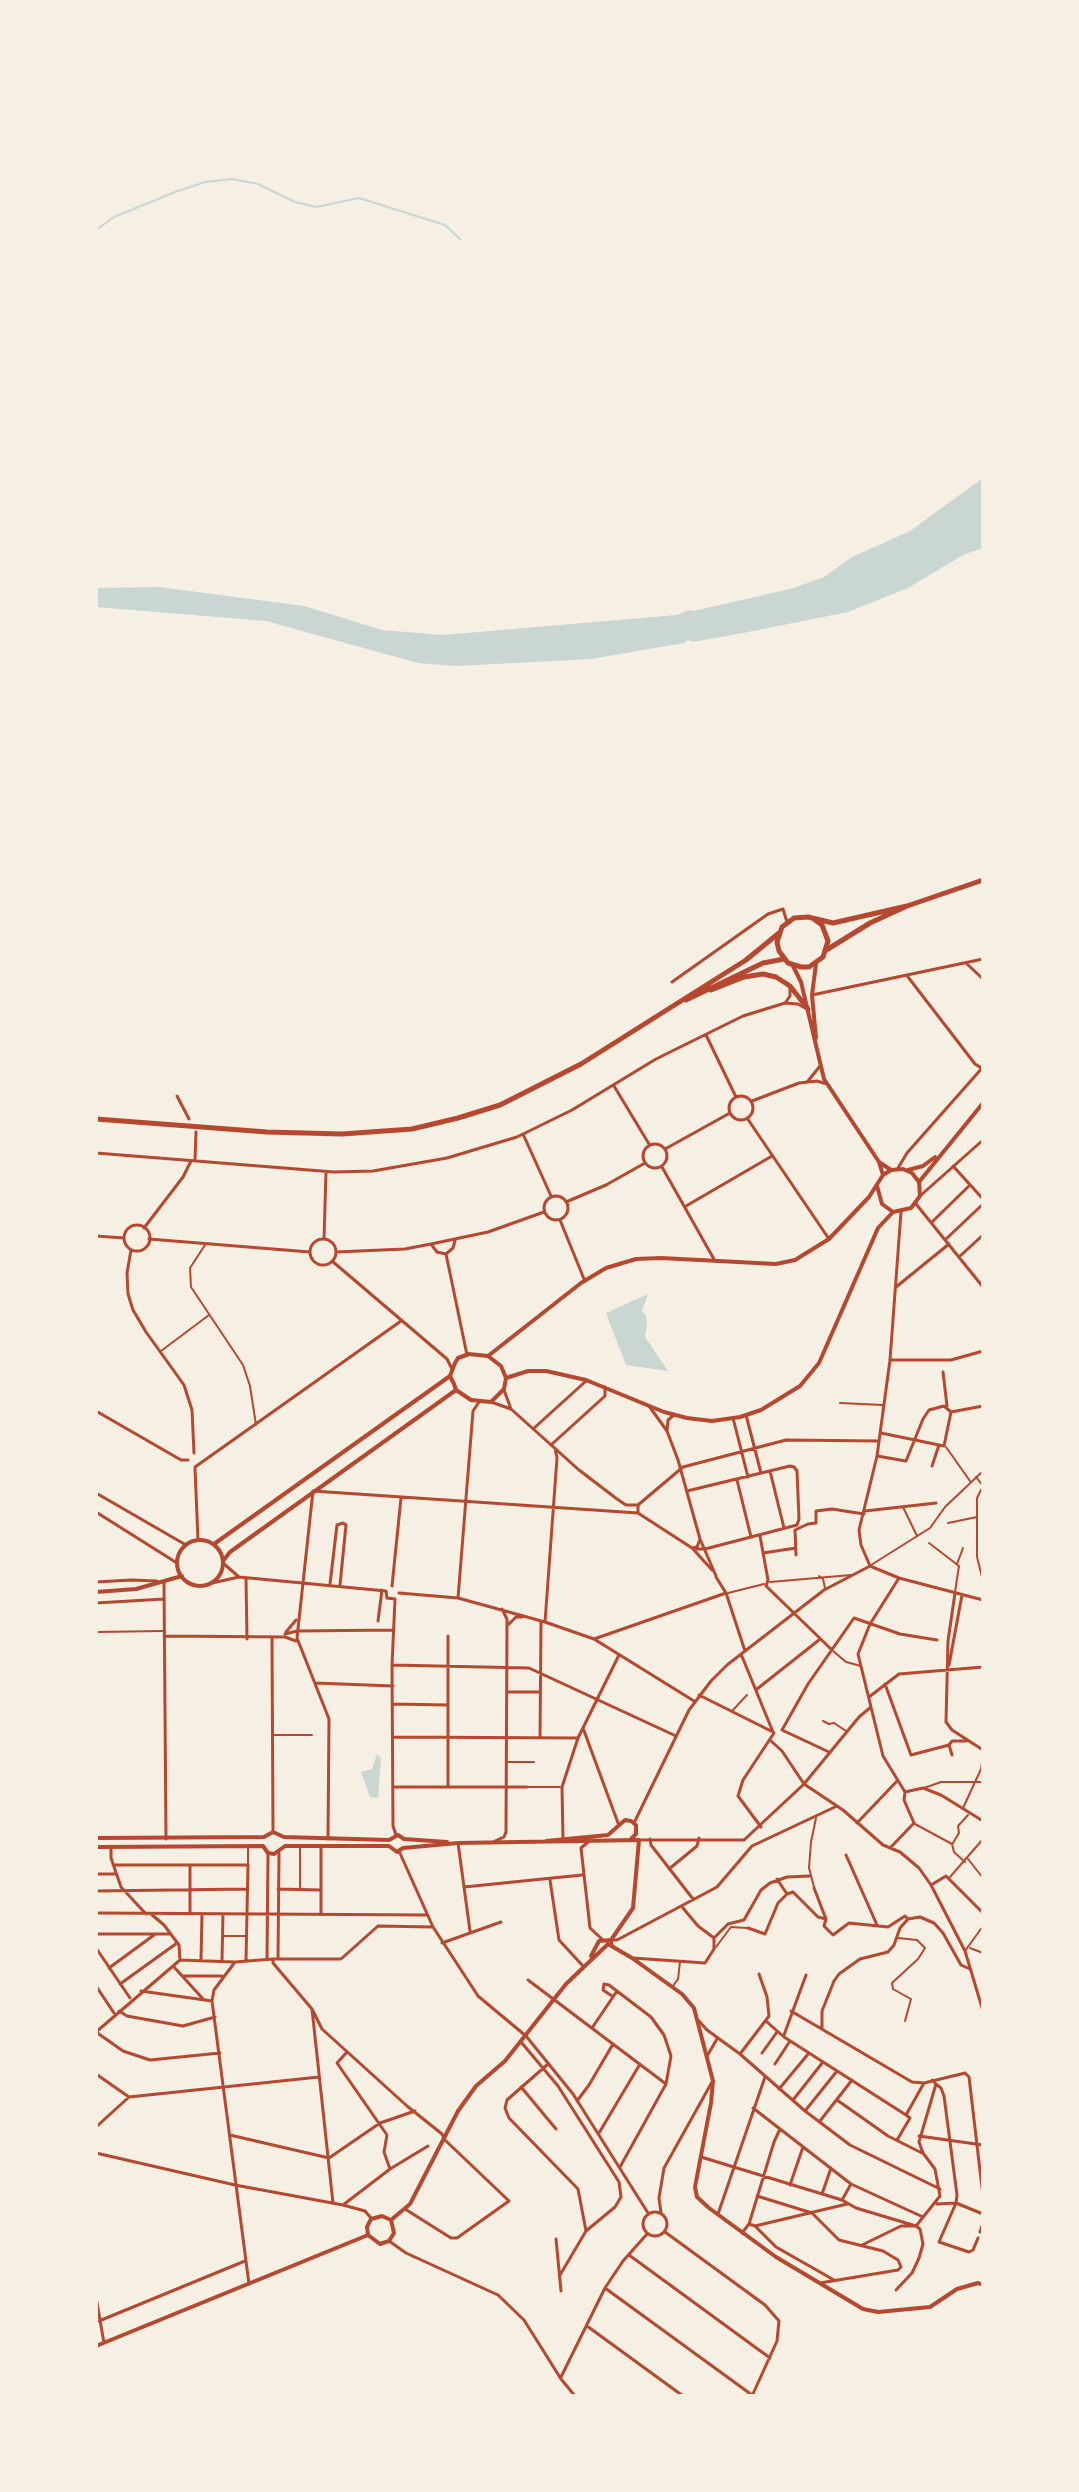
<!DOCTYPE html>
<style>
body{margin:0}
#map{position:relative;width:1079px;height:2492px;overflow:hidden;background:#f6efe4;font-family:"Varela Round",sans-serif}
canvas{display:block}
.frame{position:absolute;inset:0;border:98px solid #f6efe4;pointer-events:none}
</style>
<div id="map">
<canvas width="1079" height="2492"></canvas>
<div class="frame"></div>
</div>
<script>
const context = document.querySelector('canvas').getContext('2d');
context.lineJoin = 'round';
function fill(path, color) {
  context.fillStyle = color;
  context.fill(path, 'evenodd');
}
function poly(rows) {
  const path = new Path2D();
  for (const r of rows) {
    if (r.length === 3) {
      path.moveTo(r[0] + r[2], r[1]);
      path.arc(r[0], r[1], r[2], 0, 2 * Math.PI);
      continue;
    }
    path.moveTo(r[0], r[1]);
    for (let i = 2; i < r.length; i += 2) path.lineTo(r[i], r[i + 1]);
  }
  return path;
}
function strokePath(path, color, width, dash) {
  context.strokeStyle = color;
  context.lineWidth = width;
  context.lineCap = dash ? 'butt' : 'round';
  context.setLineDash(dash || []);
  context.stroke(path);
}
fill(poly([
 [983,478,983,548,965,554,908,588,848,612,748,632,693,642,688,640,684,643,591,659,457,666,418,663,266,621,96,607,96,588,159,587,304,606,382,630,443,635,676,615,689,610,694,611,794,588,824,577,852,557,910,531],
 [648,1294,642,1311,646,1315,647,1323,645,1337,668,1371,626,1365,606,1313],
 [377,1754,381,1758,378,1798,370,1797,361,1772,372,1769]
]), '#c9d6d2');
strokePath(poly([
 [96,230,114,217,175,192,205,182,232,179,258,184,295,202,316,207,359,198,445,225,460,239]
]), '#c9d6d2', 2);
strokePath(poly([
 [840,1403,883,1405],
 [977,1499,977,1557,983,1581],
 [982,1695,983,1694],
 [732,1711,747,1695],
 [823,1721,829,1724,834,1723,846,1731],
 [673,1986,678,1979,680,1962]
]), '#b5482f', 2);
strokePath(poly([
 [205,1245,190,1268,191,1287,243,1365,250,1386,256,1425],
 [161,1351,209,1315],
 [946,1447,970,1481],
 [976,1477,983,1486,977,1498],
 [903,1507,917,1536],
 [948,1523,977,1517],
 [929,1543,959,1566,955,1592],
 [957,1564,963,1548],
 [871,1565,930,1528,945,1507,983,1471],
 [819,1576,823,1579,825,1588],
 [770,1582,851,1575],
 [728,1593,764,1584],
 [96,1632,163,1631],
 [833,1651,846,1662,861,1666],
 [273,1735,312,1735],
 [508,1762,534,1762],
 [527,1787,560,1787],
 [924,1788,941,1782,983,1782],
 [963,1808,981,1769,983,1755],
 [915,1824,952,1844,954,1852,965,1862],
 [953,1843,959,1833,958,1826,968,1815],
 [300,1846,300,1888],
 [968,1859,983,1878],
 [248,1865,248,1847],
 [950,1877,983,1839],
 [814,1887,809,1868,811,1842,816,1818],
 [224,1936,245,1936],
 [898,1938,917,1940,925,1948,918,1959,892,1983,893,1989,911,1999,905,2021],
 [716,1947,731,1927,747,1928],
 [970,1948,983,1953],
 [965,1951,983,1926]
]), '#b5482f', 2);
strokePath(poly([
 [966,963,983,979],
 [908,977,975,1064,983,1069],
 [672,982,768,914,783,909,787,922],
 [812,995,983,959],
 [785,1003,790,996,790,988],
 [706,1035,736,1097],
 [808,1081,820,1066],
 [614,1086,649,1144],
 [741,1108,12],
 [177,1096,189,1119],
 [752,1101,799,1083,817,1081,827,1084],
 [747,1118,829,1239],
 [523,1134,551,1196],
 [655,1156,12],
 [665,1149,730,1113],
 [96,1153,334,1172,373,1171,447,1158,517,1137,572,1110,656,1059,743,1016,785,1003,798,1004,805,1008],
 [195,1160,196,1132],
 [953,1166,983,1199],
 [662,1167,715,1261],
 [898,1168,907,1153,983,1067],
 [920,1196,983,1140],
 [556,1208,12],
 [566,1202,606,1185,645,1163],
 [916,1204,983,1287],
 [686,1206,772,1156],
 [560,1220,584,1279],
 [932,1222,970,1185],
 [137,1238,13],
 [144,1228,183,1177,191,1161],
 [96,1236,124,1238],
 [149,1239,310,1252],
 [324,1239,326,1172],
 [323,1252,13],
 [945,1240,983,1204],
 [431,1244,437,1252,446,1254,453,1248,455,1241],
 [131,1250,127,1273,128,1294,133,1310,146,1332,184,1385,192,1410,194,1453],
 [336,1252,405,1249,431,1244,488,1232,544,1212],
 [446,1254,467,1355],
 [959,1257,983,1235],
 [332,1261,447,1359,452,1369],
 [896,1287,949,1244],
 [890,1360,951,1360,983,1351],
 [943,1372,947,1406],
 [504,1390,511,1409],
 [491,1402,511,1409,579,1470,617,1499,626,1505,638,1505],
 [649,1406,667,1431,678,1460,700,1539,716,1576],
 [96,1411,181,1460,188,1460],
 [951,1412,983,1406],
 [746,1415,761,1473],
 [733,1418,748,1477],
 [533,1429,586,1381],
 [667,1431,668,1420,674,1415],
 [881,1433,944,1446,951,1412],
 [551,1445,605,1396,605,1387],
 [877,1456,906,1461,923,1419,929,1410,944,1406,951,1412],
 [932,1466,939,1445],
 [195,1467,401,1321],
 [195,1468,198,1540],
 [770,1471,784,1528],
 [737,1480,751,1537],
 [687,1491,790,1466,794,1467,797,1471,799,1519,797,1525,705,1549,697,1549],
 [96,1493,186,1545],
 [865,1511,936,1503],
 [96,1512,177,1563],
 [638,1513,638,1505,683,1467,786,1440,879,1441],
 [795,1530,808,1524,816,1523,816,1511,832,1509,864,1514],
 [795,1530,796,1555],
 [760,1536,768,1580,766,1586,832,1650],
 [693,1549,712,1570],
 [763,1553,796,1548],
 [223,1563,239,1577],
 [870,1566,861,1545,859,1530,877,1456,890,1360,901,1212],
 [870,1566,899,1578,983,1600],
 [716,1577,726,1593,745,1651],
 [899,1578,870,1624,858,1654,883,1756,905,1792],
 [246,1579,247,1639],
 [96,1582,131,1580,157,1581],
 [164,1582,166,1839],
 [212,1583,239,1577,386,1591],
 [330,1584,337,1525,343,1523,346,1525,340,1585],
 [392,1586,401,1498],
 [386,1591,387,1598,395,1599],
 [399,1593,458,1598,545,1622,594,1639,694,1701],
 [955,1593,948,1641,946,1722,952,1730,983,1750],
 [458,1598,473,1411,479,1402],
 [395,1599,392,1665,393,1826,396,1835],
 [96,1603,164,1599],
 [378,1621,382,1590],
 [545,1622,557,1458,555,1448],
 [509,1624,516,1617,522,1617],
 [286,1632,296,1620],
 [285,1634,297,1631,393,1630],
 [164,1636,285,1637,296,1641],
 [272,1638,273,1830],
 [594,1639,726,1593],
 [741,1654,773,1732],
 [392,1665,529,1668,676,1736],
 [949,1665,962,1595],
 [315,1683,393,1686],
 [885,1684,911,1755,949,1745,952,1741,966,1741],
 [757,1689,819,1640],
 [507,1692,539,1692],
 [699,1695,771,1731],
 [869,1697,899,1674,983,1667],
 [393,1704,448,1705],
 [583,1728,618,1823],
 [782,1730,808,1684,854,1618,900,1634,937,1640],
 [782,1730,829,1752],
 [393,1737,578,1738],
 [540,1738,541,1622],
 [771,1741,782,1751,804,1784,843,1810,883,1845,900,1852,919,1868,931,1885,965,1951,983,2011],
 [949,1745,952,1755],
 [393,1787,527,1787],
 [448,1787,448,1636],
 [905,1792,923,1788,941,1795,983,1821],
 [634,1823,689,1710,711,1681,727,1665,824,1590,870,1566],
 [857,1823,898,1780],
 [761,1827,738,1796,743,1780,774,1733],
 [328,1839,329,1719,297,1638,313,1491,638,1513,692,1548,697,1547,700,1539],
 [563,1839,562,1787,578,1738,619,1655],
 [650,1839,651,1845,693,1899],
 [640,1840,744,1840],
 [744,1840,804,1784,859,1717,871,1707],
 [495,1841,504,1837,506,1832,507,1626,507,1619,502,1609],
 [588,1842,581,1848,590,1928,603,1940],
 [458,1843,470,1931],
 [111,1847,111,1858,121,1887,146,1914],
 [891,1847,914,1823,904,1800,905,1792],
 [399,1851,433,1927,465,1976,478,1996,526,2036,573,2094,648,2213],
 [846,1855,877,1925],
 [113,1865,248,1865,246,1960],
 [669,1869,697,1846,699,1838],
 [96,1874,116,1874],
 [777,1879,787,1894],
 [550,1880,559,1940,583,1966],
 [931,1885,946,1876,983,1913],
 [464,1887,582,1875],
 [814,1888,826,1919,824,1926,833,1935,849,1923,888,1927,905,1916,908,1919],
 [278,1889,321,1890],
 [96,1891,247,1889],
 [683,1908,698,1926,714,1938],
 [96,1913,428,1915],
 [190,1913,190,1865],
 [321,1914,321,1846],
 [378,1926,433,1927],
 [748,1928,765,1934,778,1903,787,1894,793,1892,818,1917,826,1919],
 [96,1934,171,1934],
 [714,1938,728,1924,744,1920,761,1890,770,1883,787,1877,810,1876],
 [442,1943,501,1922],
 [612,1945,611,1940,617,1940,717,1887,752,1846,837,1806],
 [96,1948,130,1998],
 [267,1958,268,1853],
 [633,1958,705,1963,714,1949,714,1938],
 [201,1959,202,1914],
 [273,1959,273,1963,312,2009,333,2203],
 [278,1959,279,1853],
 [180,1960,235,1962,273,1959,341,1959,378,1926],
 [222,1960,223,1914],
 [235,1962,214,1990,212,2001,249,2284],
 [174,1967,204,2000],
 [109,1968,154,1935],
 [182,1976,222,1976],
 [528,1980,666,2084],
 [120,1984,177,1943],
 [96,1986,114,2013],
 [141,1991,212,2001],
 [612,1996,603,1990,604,1984,609,1985,651,2017,664,2035,671,2056,666,2084,620,2167],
 [312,2009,322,2029,407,2106,442,2134,445,2140,509,2201,457,2238,451,2238,405,2209],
 [119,2011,127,2016,183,2026,215,2017],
 [791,2011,912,2082,924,2083,965,2073,969,2077,983,2196],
 [699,2021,707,2030,740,2054,805,2111,850,2145,940,2189],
 [767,2022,784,2037,906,2115],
 [592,2028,617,1991],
 [822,2028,822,2011,834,1981,839,1974,860,1959,888,1952,894,1945,900,1928,908,1919,920,1917,934,1923,943,1933,961,1965,970,1969],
 [96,2032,180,1960,179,1945,164,1925,151,1914],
 [96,2032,123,2051,150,2060,220,2053],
 [784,2035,806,1975],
 [521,2042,558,2086,619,2182,621,2197,615,2207,586,2231,560,2275],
 [347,2052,337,2063,387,2135,384,2152,390,2169],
 [762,2053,777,2032],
 [740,2054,769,2016,767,1997,759,1974],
 [707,2056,717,2039],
 [548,2064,507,2100,505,2108,509,2118,578,2189,586,2231],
 [775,2064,790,2041],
 [96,2074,129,2097,319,2077],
 [936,2084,941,2088,944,2096,957,2195,956,2203,939,2242,969,2252,973,2250,978,2238],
 [521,2087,556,2129],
 [779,2089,809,2053],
 [793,2100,823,2062],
 [837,2100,888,2136,922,2153],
 [577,2101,589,2085,613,2044],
 [753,2108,851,2184,923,2217],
 [805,2111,837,2071],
 [820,2121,852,2080],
 [96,2127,129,2097],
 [599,2133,640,2064],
 [230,2135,329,2158,380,2123,415,2111],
 [919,2136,983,2145],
 [897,2140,910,2118,906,2115,924,2083],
 [96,2153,235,2185,343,2205,365,2211,371,2218],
 [701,2157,842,2200,856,2208,916,2226,920,2229,923,2244,919,2258,912,2273,896,2290],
 [790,2185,803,2147],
 [822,2194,831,2168],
 [757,2196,812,2213,839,2240,883,2251,898,2260,901,2267,898,2270,820,2283],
 [842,2200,851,2184],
 [937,2204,956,2203,983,2214],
 [343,2205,390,2169,428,2146],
 [655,2224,12],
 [661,2213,659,2198,664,2168,712,2082],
 [718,2214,765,2077],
 [749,2224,774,2142,780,2129],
 [755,2226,776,2247,834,2280],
 [665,2232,765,2305,779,2321,777,2341,752,2396],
 [980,2232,983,2223],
 [742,2233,749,2224,755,2226,847,2204],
 [556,2239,561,2291],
 [389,2241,406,2253,498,2295,524,2320,561,2379,575,2396],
 [862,2245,901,2226,916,2226,940,2196,935,2169,923,2153,919,2142,936,2084,932,2080],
 [629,2255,770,2358],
 [605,2288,752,2395],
 [96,2297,104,2343],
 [99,2321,245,2261],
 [587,2326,683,2396],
 [561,2377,605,2288,623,2261,647,2234]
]), '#b5482f', 3);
strokePath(poly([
 [816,964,812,995,816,1038],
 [793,966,801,982,824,1079,879,1162],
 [908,1170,923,1166,935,1157],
 [883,1175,879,1162,891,1170],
 [919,1182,983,1103],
 [469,1354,488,1356,501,1366,506,1378,504,1389,491,1402,471,1400,456,1390,454,1384,450,1376,455,1363,458,1358,469,1354],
 [488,1356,581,1283,606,1268,636,1259,661,1258,776,1264,795,1260,829,1239,869,1197,883,1175,891,1170,903,1169,912,1173,919,1182,920,1196,911,1208,893,1212,882,1204,877,1186],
 [506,1378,528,1371,546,1371,586,1380,664,1412,687,1418,712,1421,740,1417,761,1410,800,1386,819,1363,878,1228,893,1212],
 [200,1563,23],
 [214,1544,450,1376],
 [223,1561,230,1552,456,1390],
 [96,1592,136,1589,182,1576],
 [96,1838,264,1837,273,1832,284,1837,389,1840],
 [389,1840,398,1835,404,1839,447,1842],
 [546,1841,608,1835,625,1820,631,1821,636,1825,636,1834,631,1839],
 [263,1846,268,1853,274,1854,285,1846],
 [285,1846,389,1846,397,1852,403,1848,458,1843,639,1840,633,1908,611,1940,599,1941,591,1956],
 [96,1847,263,1846],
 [391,2220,410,2204,458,2111,476,2086,505,2061,566,1984,608,1944,632,1958,682,1994,694,2008,713,2081,711,2103,695,2187,697,2197,709,2208,776,2257,863,2309,878,2312,930,2307,957,2289,978,2283,983,2285],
 [368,2235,380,2244,389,2241,394,2233,391,2220],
 [368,2235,367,2227,371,2219,382,2216,391,2220],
 [96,2346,368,2235]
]), '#b5482f', 4);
strokePath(poly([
 [815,920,822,925,828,941,823,957,809,967,801,967,788,963,779,951,777,942,782,927,794,918,808,917,833,923,907,906],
 [828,949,870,923,907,906,983,880],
 [711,990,744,977,763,974,776,977,790,986,808,1009],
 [686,1000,763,963,784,959],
 [96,1119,267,1132,342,1134,412,1129,458,1118,500,1105,581,1064,746,960,779,933]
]), '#b5482f', 5);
</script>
